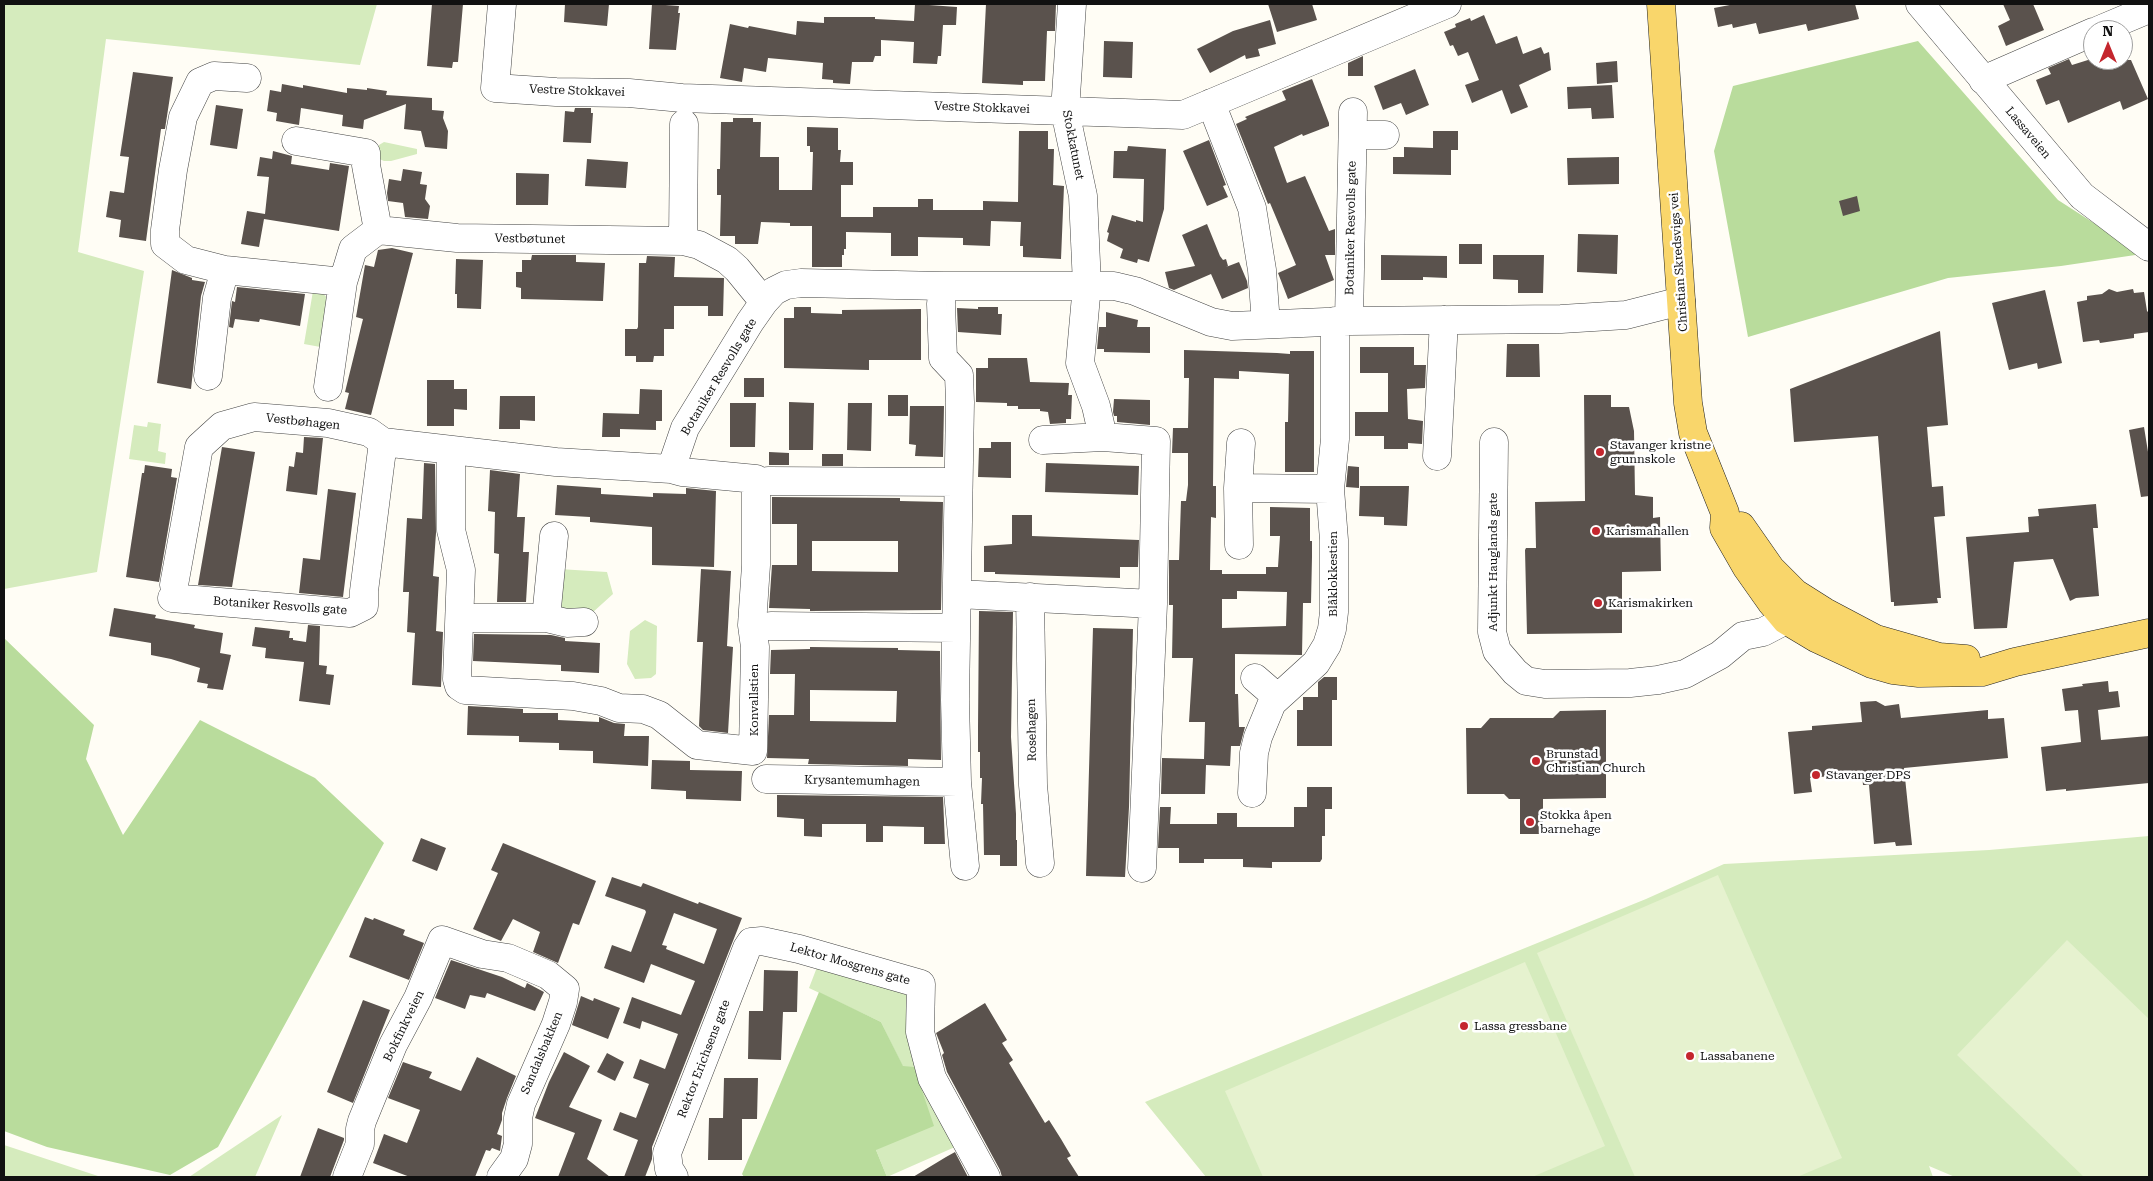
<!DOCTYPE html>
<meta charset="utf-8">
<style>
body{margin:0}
#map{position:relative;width:2153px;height:1181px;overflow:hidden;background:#fffdf5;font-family:"Roboto Serif",serif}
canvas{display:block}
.frame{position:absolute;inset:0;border:5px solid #111;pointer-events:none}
.north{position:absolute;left:2083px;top:20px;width:50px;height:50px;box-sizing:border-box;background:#fff;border:1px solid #a0a0a0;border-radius:50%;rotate:0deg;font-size:14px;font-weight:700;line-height:20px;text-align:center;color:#111}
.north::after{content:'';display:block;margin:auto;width:18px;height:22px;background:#c4262e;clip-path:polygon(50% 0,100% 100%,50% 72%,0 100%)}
</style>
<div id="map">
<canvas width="2153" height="1181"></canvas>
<div class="frame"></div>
<div class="north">N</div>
</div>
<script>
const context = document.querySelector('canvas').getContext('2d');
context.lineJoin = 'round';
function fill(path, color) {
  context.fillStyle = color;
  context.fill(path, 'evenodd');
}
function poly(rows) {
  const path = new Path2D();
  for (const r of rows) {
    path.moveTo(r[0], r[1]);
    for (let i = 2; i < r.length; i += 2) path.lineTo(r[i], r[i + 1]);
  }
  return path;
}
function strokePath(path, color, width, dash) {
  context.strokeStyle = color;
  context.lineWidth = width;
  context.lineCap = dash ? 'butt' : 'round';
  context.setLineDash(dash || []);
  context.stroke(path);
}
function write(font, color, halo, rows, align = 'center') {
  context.font = font + ' "Roboto Serif",serif';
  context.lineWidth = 5;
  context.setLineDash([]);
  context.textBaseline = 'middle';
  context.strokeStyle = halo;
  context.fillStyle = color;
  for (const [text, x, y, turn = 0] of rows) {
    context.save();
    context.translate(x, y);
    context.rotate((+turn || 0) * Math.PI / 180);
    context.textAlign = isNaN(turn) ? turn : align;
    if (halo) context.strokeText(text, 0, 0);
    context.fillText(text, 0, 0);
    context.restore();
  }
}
fill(poly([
 [4,4,377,4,360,65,106,39,78,252,144,271,97,572,4,589],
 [384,142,417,149,417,154,391,161,384,161,377,158,379,145],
 [313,291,322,292,327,298,326,348,304,344],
 [148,422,161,424,158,451,166,453,165,464,129,459,134,425,147,427],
 [559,569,607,572,613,594,592,613,564,611,559,604],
 [645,620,657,626,656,674,651,678,635,679,627,664,630,631],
 [2149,836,2149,1177,1955,1177,1929,1166,1933,1177,1206,1177,1145,1102,1646,899,1724,864,1989,850],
 [819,962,904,986,913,1000,955,1147,887,1177,876,1150,903,1067,881,1022,809,988],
 [282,1115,255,1177,189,1177],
 [4,1145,101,1177,4,1177]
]), '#d5ebbd');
fill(poly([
 [1918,41,2058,200,2142,254,2061,266,1948,278,1748,337,1714,151,1733,86],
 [4,638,94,725,86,759,123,835,200,720,315,778,384,843,218,1147,170,1175,47,1147,4,1131],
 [819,992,881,1022,903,1066,914,1067,934,1126,876,1150,887,1177,744,1177,742,1174]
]), '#b9dc9c');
fill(poly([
 [1718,875,1842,1158,1797,1177,1635,1177,1537,953],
 [2067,940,2149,1019,2149,1177,2084,1177,1957,1055],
 [1525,962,1605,1146,1532,1177,1263,1177,1225,1091]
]), '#e6f2cf');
fill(poly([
 [432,4,463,4,458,62,453,62,452,68,427,66],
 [565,4,609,4,607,26,564,22],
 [652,4,679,6,678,13,680,13,676,50,649,49],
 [915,4,957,7,956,25,943,25,941,56,938,56,937,64,913,63,914,42,881,40,881,56,875,56,873,62,852,62,850,84,833,83,833,80,822,79,823,63,768,58,766,72,744,68,742,82,720,78,730,24,748,28,749,26,796,35,797,21,824,23,824,17,875,17,875,19,914,21],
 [986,4,1056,4,1055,31,1047,31,1045,81,1023,81,1023,85,982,83],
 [1268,4,1312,4,1317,20,1277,32],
 [1735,4,1855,4,1859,19,1808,31,1806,24,1759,34,1756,23,1733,28,1732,24,1718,27,1714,8],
 [2003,4,2033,4,2044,30,2006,46,1998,26,2010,20],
 [1484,15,1496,44,1517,36,1523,54,1541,47,1544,54,1549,52,1551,70,1519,85,1528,107,1511,114,1502,90,1472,103,1465,85,1479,80,1468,52,1458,56,1453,45,1450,46,1444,32,1456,27,1455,24,1470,18,1471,21],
 [1270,20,1276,44,1258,49,1260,56,1246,59,1245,55,1210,73,1197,49,1233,31],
 [1104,41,1133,42,1132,78,1103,77],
 [1363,56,1363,76,1348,76,1348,63],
 [2069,59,2072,65,2088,60,2131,60,2148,99,2123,110,2120,101,2068,123,2059,100,2046,105,2036,80,2051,74,2048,68],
 [1617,61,1618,82,1597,84,1596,63],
 [1415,69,1429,105,1406,115,1401,103,1383,110,1374,86],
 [133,72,173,77,165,129,161,129,146,241,119,237,121,220,106,217,110,191,124,193,129,157,120,156],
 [1312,79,1329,123,1329,126,1303,136,1302,134,1274,147,1287,183,1305,176,1329,231,1335,229,1335,255,1325,255,1334,280,1288,299,1278,273,1296,265,1270,203,1268,204,1236,124,1247,119,1245,117,1286,100,1282,91],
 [282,84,303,88,303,85,347,93,347,88,367,90,367,88,387,91,386,95,432,98,432,110,444,111,443,118,448,131,447,149,425,147,421,131,404,129,406,104,364,120,363,129,342,126,343,115,301,108,299,125,276,121,277,113,267,111,270,90,281,92],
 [1612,85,1614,118,1592,119,1591,108,1568,109,1567,87],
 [216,105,243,109,237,149,210,145],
 [575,108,591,108,591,113,593,113,591,143,563,142,565,111,574,112],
 [733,118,753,118,753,122,761,122,760,157,779,157,779,190,812,190,813,152,810,152,810,146,807,146,807,127,838,128,838,150,841,150,840,162,853,162,853,185,841,185,841,217,873,217,873,207,918,207,918,199,933,199,933,210,983,210,983,201,1018,202,1019,131,1048,131,1048,149,1054,149,1053,185,1064,186,1061,259,1023,257,1023,246,1020,246,1021,222,991,221,990,246,963,245,963,238,918,237,918,256,891,256,891,233,846,232,846,249,844,249,844,255,842,255,842,267,812,267,812,226,790,226,790,223,761,222,758,244,735,244,735,236,720,236,721,195,717,195,717,169,720,169,721,122,733,122],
 [1433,131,1458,131,1458,150,1451,150,1451,175,1393,174,1393,157,1404,157,1404,147,1433,148],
 [1209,140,1226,185,1223,186,1228,197,1207,206,1183,151],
 [1128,146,1166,149,1164,209,1149,262,1138,259,1137,263,1120,258,1123,249,1107,241,1109,233,1107,232,1112,215,1136,222,1136,220,1143,222,1144,179,1113,178,1114,151,1127,151],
 [273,151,292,156,291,164,329,170,330,163,349,166,339,231,264,219,259,247,241,244,247,211,265,214,269,177,257,176,260,157,272,159],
 [1619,157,1619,184,1568,185,1567,158],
 [587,159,628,162,626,188,585,186],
 [403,169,422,172,420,184,427,185,425,199,430,206,428,219,405,217,403,203,388,201,387,193,389,179,401,181],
 [516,173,549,174,548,205,516,205],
 [1857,196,1860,211,1843,216,1839,201],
 [1207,224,1220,256,1223,260,1226,259,1228,266,1226,267,1239,262,1247,281,1248,288,1222,299,1211,274,1174,290,1169,288,1165,272,1195,266,1182,235],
 [1578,234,1618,235,1617,274,1577,272],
 [1459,244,1482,244,1482,264,1459,264],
 [392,248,413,253,371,415,345,409,349,393,345,392,363,319,356,317,365,265,374,267,378,250],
 [532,255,576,255,576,262,605,263,603,301,521,299,521,288,516,287,516,272,522,272,522,260,531,260],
 [1381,255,1447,256,1447,278,1423,277,1423,280,1381,280],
 [1493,255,1544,255,1543,293,1518,293,1518,280,1493,279],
 [647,256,675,257,674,277,724,278,723,316,708,316,708,306,674,306,674,329,664,329,664,356,654,356,653,362,636,362,636,356,625,356,625,329,637,329,638,327,639,263,646,263],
 [456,259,483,260,481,309,457,308,457,294,455,294],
 [172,270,192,278,192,280,205,282,201,296,191,389,157,383],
 [237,287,305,294,300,326,260,319,259,322,235,319,233,328,229,327,232,301,235,302],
 [2109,289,2117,292,2133,289,2134,293,2144,292,2147,311,2149,313,2149,332,2134,334,2134,338,2100,343,2099,340,2083,342,2077,302,2087,300,2087,296,2102,294],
 [2045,290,2062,363,2038,369,2037,363,2009,370,1992,303],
 [794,307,811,307,811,313,842,314,842,310,921,309,921,360,869,360,869,370,784,368,784,318,794,318],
 [978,307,998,307,998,314,1002,314,1001,335,958,332,957,308,978,309],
 [1106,312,1138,320,1137,327,1150,327,1150,353,1104,352,1104,349,1097,349,1099,327,1106,327],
 [1940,331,1948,425,1927,427,1932,487,1943,486,1945,516,1934,517,1941,598,1937,598,1938,603,1894,606,1894,602,1891,602,1878,436,1794,442,1790,389],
 [1507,344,1539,344,1540,377,1506,377],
 [1360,347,1414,347,1414,365,1426,365,1425,388,1407,389,1408,419,1423,421,1422,444,1408,443,1408,449,1384,449,1384,436,1355,436,1355,412,1388,412,1388,373,1360,373],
 [1184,350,1277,353,1290,354,1290,351,1314,351,1314,472,1285,472,1285,422,1288,422,1289,374,1239,371,1239,379,1214,378,1213,486,1216,486,1216,518,1211,517,1210,570,1222,570,1222,574,1266,574,1266,567,1278,567,1280,536,1270,536,1270,507,1310,508,1310,541,1312,541,1312,557,1311,603,1303,603,1302,655,1235,654,1235,694,1238,694,1239,727,1245,727,1240,746,1231,746,1230,766,1206,765,1205,794,1161,794,1162,758,1204,759,1205,722,1189,722,1193,658,1172,658,1173,605,1169,605,1169,560,1179,560,1181,501,1186,501,1188,485,1188,453,1172,453,1173,428,1188,428,1189,378,1184,378],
 [1237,591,1287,592,1286,626,1222,628,1222,599,1237,599],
 [988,358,1027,358,1030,382,1069,383,1068,395,1072,395,1071,419,1066,419,1066,423,1050,424,1048,412,1040,411,1040,409,1018,409,1018,406,1007,406,1007,403,976,402,976,368,988,368],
 [744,378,764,378,764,397,744,397],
 [427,380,454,380,454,389,467,389,467,410,454,409,454,426,427,426],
 [640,389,662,390,662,421,656,421,656,430,620,429,620,437,602,437,603,413,639,414],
 [888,395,908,395,908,416,888,416],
 [1584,395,1611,395,1611,407,1629,407,1634,431,1635,495,1653,497,1653,518,1660,517,1661,571,1622,572,1622,633,1527,634,1525,550,1526,548,1536,548,1535,502,1585,501],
 [500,396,535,396,535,421,520,420,520,429,499,429],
 [1114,399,1150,400,1150,425,1117,422,1117,416,1114,416,1113,412],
 [789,402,814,403,813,450,789,450],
 [730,403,756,403,755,447,730,447],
 [848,403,872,403,871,451,847,450],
 [910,406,944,406,943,457,915,456,916,445,909,444],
 [2144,427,2149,458,2149,496,2141,497,2129,430],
 [304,437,323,438,317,495,286,491,289,466,294,467,296,452,303,453],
 [991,442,1011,442,1011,478,978,477,979,448,991,448],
 [222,447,255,452,232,587,198,585],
 [769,452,789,453,789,465,769,465],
 [822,454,843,454,843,466,822,466],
 [424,463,435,464,436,533,433,576,439,577,436,631,443,632,441,687,412,685,415,633,407,632,409,592,403,592,407,518,422,519],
 [1046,463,1139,466,1138,495,1045,492],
 [145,465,172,469,171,477,177,478,159,582,126,577,142,473,144,473],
 [1348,466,1359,467,1359,488,1346,487],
 [490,470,520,474,517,517,525,517,523,552,529,552,526,602,497,602,499,554,494,553,495,512,488,511],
 [557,485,601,488,601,494,653,497,653,493,686,494,686,488,716,491,714,567,652,565,652,527,590,522,590,517,555,515],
 [1360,486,1409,486,1407,526,1384,525,1384,517,1359,516],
 [328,489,356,493,343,597,299,593,303,558,320,560],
 [772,497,900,498,900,501,943,502,941,610,810,611,810,609,769,608,772,565,797,565,797,524,772,524],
 [812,541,898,541,898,572,812,571],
 [2096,504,2098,528,2093,528,2099,596,2076,598,2070,601,2053,559,2014,562,2007,628,1974,629,1966,537,2029,532,2028,517,2039,516,2038,509],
 [1012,515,1032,515,1032,536,1139,540,1138,567,1120,567,1120,578,995,574,995,572,984,572,984,546,1012,544],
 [701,569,731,571,727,646,733,647,728,733,703,730,699,726,703,642,697,642],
 [114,608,156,615,155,618,195,625,194,628,223,633,220,653,231,655,223,690,207,688,208,684,197,682,200,668,171,659,151,655,151,643,109,636],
 [979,611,1013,612,1011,737,1016,814,1016,840,1017,840,1017,866,1000,866,1000,855,984,855,983,804,981,804,982,778,980,778,980,752,978,752,978,727],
 [308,625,320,626,319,665,327,666,326,674,334,675,330,705,299,701,304,662,265,658,266,648,252,646,255,627,290,631,289,638,293,638,293,640,306,642],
 [1093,628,1133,629,1129,807,1125,877,1086,876],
 [474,634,551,635,565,638,565,641,600,643,599,673,561,671,561,665,473,661],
 [810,647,898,648,898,650,940,651,941,760,908,759,908,766,808,764,809,759,767,758,769,715,794,715,795,674,770,674,771,650,810,649],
 [810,690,897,691,896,722,810,721],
 [1324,677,1337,677,1337,700,1332,700,1332,746,1297,746,1297,710,1303,710,1303,697,1318,697,1318,682],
 [2108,681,2109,692,2118,691,2120,707,2098,710,2101,740,2149,736,2149,783,2066,791,2066,789,2046,791,2041,747,2081,742,2078,710,2065,711,2062,689,2083,686,2082,684],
 [1876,701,1885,706,1899,704,1901,718,1988,710,1988,719,2004,718,2008,758,1904,768,1912,845,1896,846,1895,842,1874,844,1869,785,1863,785,1862,773,1810,778,1812,792,1794,794,1788,732,1812,730,1812,726,1862,722,1860,702],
 [468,706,523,709,523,713,558,713,558,720,599,722,599,717,614,723,625,724,624,736,649,736,648,766,593,763,593,751,559,750,559,743,519,742,519,736,467,735],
 [1606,710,1606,798,1543,799,1543,834,1520,834,1520,799,1509,799,1504,794,1467,794,1466,728,1481,728,1490,718,1553,718,1560,711],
 [652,760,690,761,690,770,742,771,741,801,686,799,686,791,651,789],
 [1307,787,1332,787,1332,809,1325,809,1325,836,1322,836,1322,859,1320,862,1272,862,1272,868,1243,867,1243,859,1204,859,1204,863,1179,863,1179,848,1158,848,1160,807,1171,807,1170,824,1217,824,1217,813,1237,813,1237,827,1294,827,1294,807,1307,807],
 [777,795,943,797,945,844,924,844,924,827,883,826,883,842,866,842,866,824,822,824,822,837,804,836,804,819,777,817],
 [421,838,446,848,437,871,412,861],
 [503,843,596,881,579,925,573,923,558,963,533,952,540,932,513,919,501,941,473,929,498,873,491,870],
 [612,877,641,887,643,883,698,904,699,902,742,918,652,1147,652,1159,645,1177,624,1177,638,1140,613,1130,620,1112,636,1118,649,1084,633,1078,640,1059,665,1069,678,1034,642,1021,640,1029,623,1023,632,997,681,1015,695,981,651,964,644,983,604,968,612,945,631,952,646,912,645,910,605,896],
 [674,913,717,929,704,964,666,949,667,946,662,945],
 [365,917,373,920,374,918,405,930,403,935,424,943,409,980,349,957],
 [451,960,502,977,525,988,527,983,544,992,535,1011,487,993,485,998,470,995,465,1009,435,998],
 [764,970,798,971,797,1012,783,1012,781,1060,748,1059,749,1011,763,1011],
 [581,996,593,1001,594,998,620,1008,608,1039,572,1025],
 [363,1000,390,1010,353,1103,327,1092],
 [985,1003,1007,1040,1002,1043,1013,1060,1009,1063,1045,1123,1049,1120,1061,1139,1071,1156,1067,1158,1079,1177,1002,1177,1000,1170,947,1072,942,1055,944,1053,936,1033],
 [564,1052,590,1066,569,1107,602,1120,587,1159,610,1177,558,1177,575,1133,535,1118,549,1082],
 [607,1053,624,1062,615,1081,597,1072],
 [477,1057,516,1076,507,1098,502,1113,502,1120,497,1134,502,1136,500,1151,492,1148,490,1151,486,1150,475,1177,410,1177,373,1163,384,1134,407,1143,420,1110,388,1098,403,1062,432,1072,429,1078,461,1091],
 [724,1078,758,1078,757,1119,742,1119,742,1160,708,1160,709,1118,723,1118],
 [318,1128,344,1138,344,1140,330,1177,300,1177],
 [955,1152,968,1177,913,1177,946,1157]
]), '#5a524d');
const minor = poly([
 [502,4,495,88,556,92,629,93,682,98,1183,115,1447,4],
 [1072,4,1065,111,1083,196,1087,285,1080,363,1096,406,1103,437],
 [1920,4,2082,196,2149,247],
 [2099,30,2149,9],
 [247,78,214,76,200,82,183,117,173,170,165,230,165,244,186,260,225,270,343,282],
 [1983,80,2093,32],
 [1211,103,1252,208,1262,270,1266,324],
 [1353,135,1385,135],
 [296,141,366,153,366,165,378,230],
 [683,241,684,124],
 [943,286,941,304,943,358,959,375,960,402,955,700,957,782,965,866],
 [1349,321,1353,112],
 [208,376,217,298,225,270],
 [328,387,343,282,353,249,378,230,457,238,683,241,699,245,727,260,737,269,764,302],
 [1494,442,1492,632,1497,651,1515,672,1526,681,1545,684,1630,683,1658,680,1685,674,1720,655,1743,636,1763,632,1786,620,1793,598],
 [451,450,451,530,461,570,457,679,459,686,465,690,573,696,601,701,619,708,643,709,659,715,697,745,753,751,755,647,752,625,756,565,756,479,682,472,671,469],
 [1437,456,1444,320],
 [768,481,957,482],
 [1238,488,1330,489],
 [1239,545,1238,488,1241,443],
 [174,585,199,447,222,426,254,417,328,423,369,432,383,442],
 [958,594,1153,604,1156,441,1103,437,1043,440],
 [1030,597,1033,785,1040,863],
 [172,598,350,613,364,606,364,591,383,442,556,462,671,469,685,428,750,322,764,302,774,291,786,285,801,283,943,286,1114,286,1135,291,1211,322,1232,326,1349,321,1561,319,1626,315,1681,301],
 [460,618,546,618,567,623,584,622],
 [546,618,554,536],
 [771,626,956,628],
 [1255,678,1277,697],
 [766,779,957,782],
 [1252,793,1254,753,1258,737,1272,703,1316,663,1327,645,1332,629,1334,612,1334,540,1330,489,1335,439,1335,321],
 [1142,868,1153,604],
 [347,1177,360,1144,360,1129,362,1121,393,1045,418,998,442,940,482,954,508,958,548,975,565,989,563,1002,556,1024,521,1104,518,1118,518,1144,514,1159,501,1177],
 [674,1177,669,1169,667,1153,747,948,751,942,762,941,799,949,921,984,920,1032,932,1078,986,1177]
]);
const major = poly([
 [1661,4,1688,403,1693,433,1725,513,1724,528,1747,568,1771,602,1786,620,1816,638,1872,664,1893,670,1919,673,1982,672,2015,662,2149,633],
 [1741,526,1771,569,1795,593,1825,612,1876,639,1939,657,1966,659]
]);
strokePath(minor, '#444', 29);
strokePath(major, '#222', 29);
strokePath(minor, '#fff', 28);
strokePath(major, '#f9d66b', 28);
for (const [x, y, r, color] of [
 [1600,452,5,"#c4262e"],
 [1596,531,5,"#c4262e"],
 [1598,603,5,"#c4262e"],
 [1536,761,5,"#c4262e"],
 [1816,775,5,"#c4262e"],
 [1530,822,5,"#c4262e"],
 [1464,1026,5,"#c4262e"],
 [1690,1056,5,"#c4262e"]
]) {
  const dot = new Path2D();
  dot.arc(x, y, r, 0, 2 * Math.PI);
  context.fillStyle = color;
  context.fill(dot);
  strokePath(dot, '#fff', 2);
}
write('12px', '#111', '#fff', [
 ["Vestre Stokkavei",577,91,2],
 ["Vestre Stokkavei",982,108,2],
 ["Lassaveien",2028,133,50],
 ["Stokkatunet",1073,145,79],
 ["Botaniker Resvolls gate",1351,228,-89],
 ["Vestbøtunet",530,239,1],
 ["Christian Skredsvigs vei",1679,262,-94],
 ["Botaniker Resvolls gate",719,377,-59],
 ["Vestbøhagen",303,422,6],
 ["Adjunkt Hauglands gate",1493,562,-90],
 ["Blåklokkestien",1333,574,-90],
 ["Botaniker Resvolls gate",280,606,4],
 ["Konvallstien",754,700,-90],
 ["Rosehagen",1032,730,-91],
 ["Krysantemumhagen",862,781,1],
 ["Lektor Mosgrens gate",850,964,16],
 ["Bokfinkveien",404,1026,-64],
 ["Sandalsbakken",542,1053,-67],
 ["Rektor Erichsens gate",704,1059,-69]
]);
write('12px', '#111', '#fff', [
 ["Stavanger kristne",1610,445],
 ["grunnskole",1610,459],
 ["Karismahallen",1606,531],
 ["Karismakirken",1608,603],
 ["Brunstad",1546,754],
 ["Christian Church",1546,768],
 ["Stavanger DPS",1826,775],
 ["Stokka åpen",1540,815],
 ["barnehage",1540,829],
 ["Lassa gressbane",1474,1026],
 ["Lassabanene",1700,1056]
], 'left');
</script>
